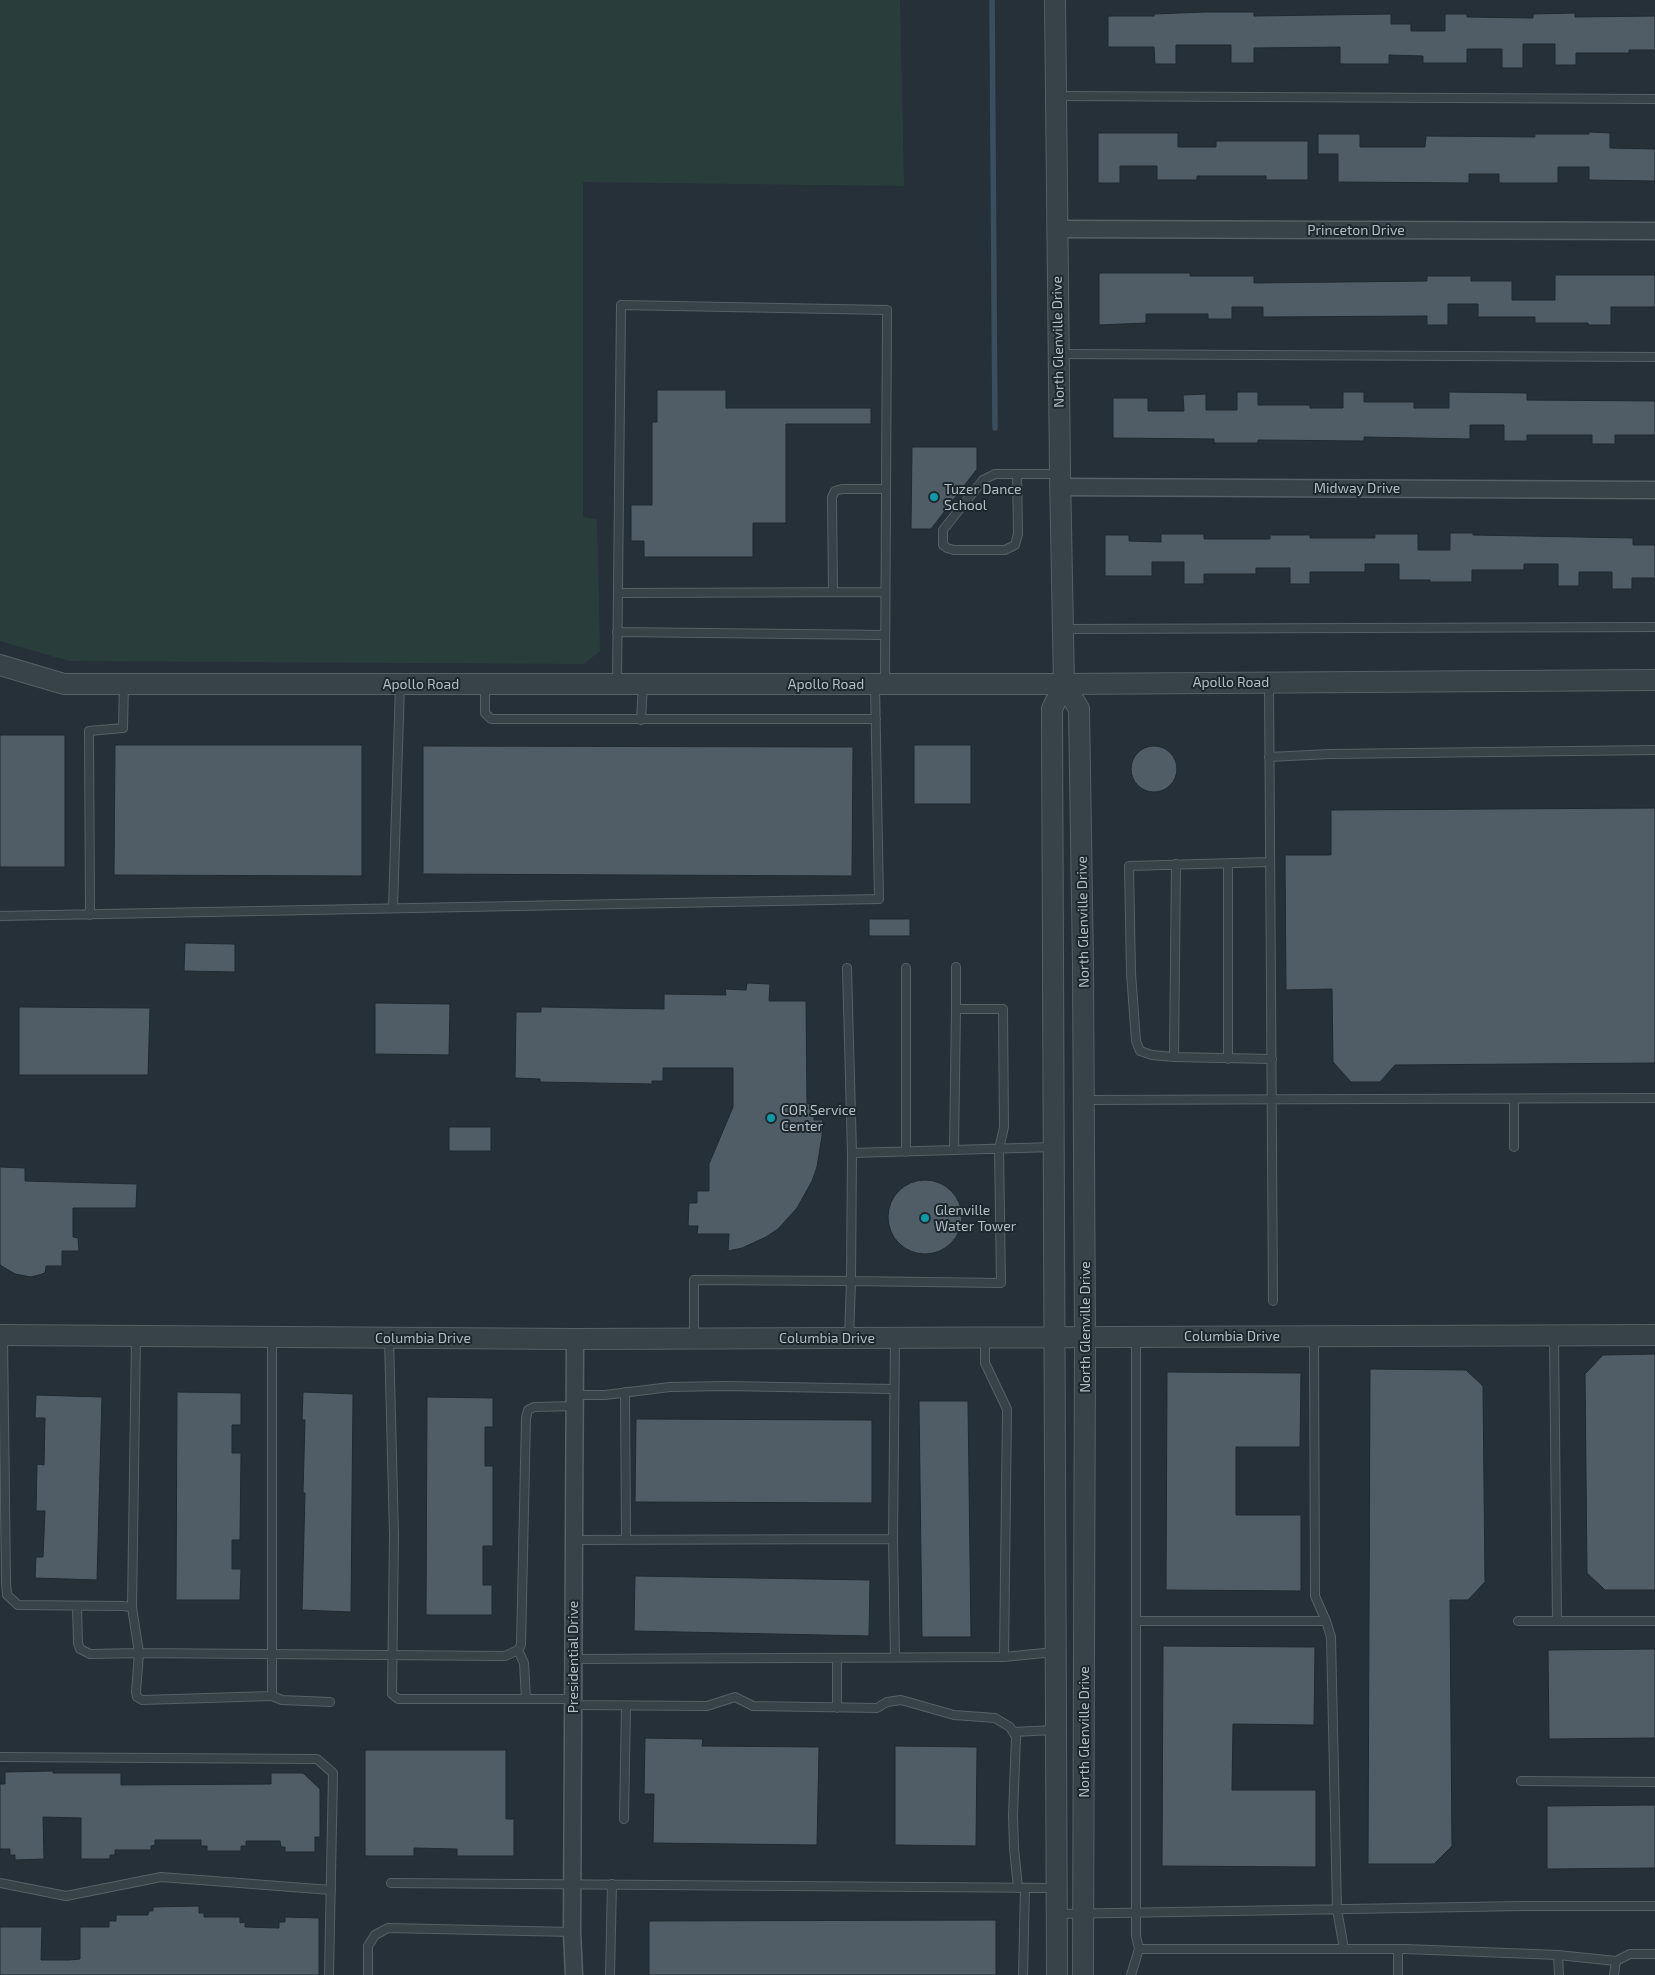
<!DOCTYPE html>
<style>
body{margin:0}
canvas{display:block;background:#253038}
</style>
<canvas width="1655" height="1975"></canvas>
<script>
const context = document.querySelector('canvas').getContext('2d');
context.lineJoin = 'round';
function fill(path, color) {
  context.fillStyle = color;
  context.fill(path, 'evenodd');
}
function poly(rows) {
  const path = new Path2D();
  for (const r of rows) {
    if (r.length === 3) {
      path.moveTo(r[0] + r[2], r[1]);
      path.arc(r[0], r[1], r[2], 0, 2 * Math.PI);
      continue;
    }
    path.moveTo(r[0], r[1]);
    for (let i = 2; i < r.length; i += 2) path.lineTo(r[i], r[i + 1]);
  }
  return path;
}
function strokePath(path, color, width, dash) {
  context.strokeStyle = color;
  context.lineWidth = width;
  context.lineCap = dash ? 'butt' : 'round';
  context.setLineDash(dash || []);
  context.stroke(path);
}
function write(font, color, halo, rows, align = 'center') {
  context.font = font + ' "Exo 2",sans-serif';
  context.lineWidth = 4;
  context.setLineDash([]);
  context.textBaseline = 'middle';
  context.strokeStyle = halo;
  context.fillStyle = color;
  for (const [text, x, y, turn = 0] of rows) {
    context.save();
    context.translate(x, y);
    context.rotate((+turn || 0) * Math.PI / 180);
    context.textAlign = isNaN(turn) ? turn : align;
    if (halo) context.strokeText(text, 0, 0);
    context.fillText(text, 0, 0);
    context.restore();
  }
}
fill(poly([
 [0,0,900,0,904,186,583,182,583,517,597,519,600,651,584,664,69,661,0,641]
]), '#293e3b');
strokePath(poly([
 [992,0,995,428]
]), '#3a4f5e', 5.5);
const building = poly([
 [1205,12,1254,12,1254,16,1391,14,1391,24,1411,24,1411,31,1445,31,1445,14,1467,14,1467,17,1533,18,1533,14,1575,13,1575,17,1655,16,1655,50,1629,50,1629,53,1576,53,1576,65,1555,65,1555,44,1523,44,1523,68,1502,68,1502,49,1467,49,1467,63,1423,63,1423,56,1389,55,1389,64,1340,64,1340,47,1254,48,1254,63,1231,63,1231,45,1176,45,1176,64,1155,64,1154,47,1108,47,1108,16,1154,16,1154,14,1205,12],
 [1589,132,1610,133,1610,148,1655,149,1655,181,1589,180,1589,167,1558,167,1558,183,1499,183,1499,174,1469,174,1469,183,1338,182,1338,154,1318,154,1318,134,1360,134,1360,147,1425,147,1426,136,1535,137,1535,134,1589,134,1589,132],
 [1098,133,1178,133,1178,147,1216,147,1216,141,1308,141,1308,180,1266,180,1266,176,1197,176,1197,180,1157,180,1157,166,1120,166,1120,183,1098,183,1098,133],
 [1099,273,1190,273,1190,276,1254,276,1254,283,1427,281,1427,276,1471,276,1471,281,1512,281,1512,300,1555,300,1555,275,1655,275,1655,307,1611,307,1611,325,1588,325,1588,323,1535,323,1535,317,1478,317,1478,304,1448,304,1448,325,1427,325,1427,316,1263,317,1263,307,1232,307,1232,319,1208,319,1208,314,1146,314,1146,323,1099,325,1099,273],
 [657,390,726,390,726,408,871,408,871,424,786,424,786,523,753,523,753,557,644,557,644,541,631,541,631,505,652,505,652,422,657,422,657,390],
 [1237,392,1258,392,1258,405,1310,405,1310,408,1343,408,1343,392,1364,392,1364,402,1414,402,1414,408,1449,408,1449,392,1527,393,1527,400,1655,401,1655,435,1615,435,1615,444,1592,444,1592,435,1527,435,1527,441,1504,441,1504,425,1470,425,1470,439,1364,437,1364,441,1258,440,1258,443,1214,443,1214,439,1113,438,1113,398,1148,398,1148,411,1184,411,1183,395,1206,394,1206,410,1237,410,1237,392],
 [912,447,977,447,977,469,931,529,911,529,912,447],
 [1450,533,1473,533,1473,535,1633,538,1633,545,1655,545,1655,578,1632,578,1632,589,1612,589,1612,572,1579,572,1579,586,1558,586,1558,564,1524,564,1524,570,1472,570,1472,582,1430,582,1430,580,1399,580,1399,564,1365,564,1365,572,1310,572,1310,584,1290,584,1290,568,1256,568,1256,574,1204,574,1204,584,1184,584,1184,562,1152,562,1152,576,1105,576,1105,535,1129,535,1129,541,1161,542,1161,534,1204,534,1204,539,1270,539,1270,535,1310,535,1310,538,1375,538,1375,534,1418,534,1418,550,1450,550,1450,533],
 [0,735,65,735,65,867,0,867,0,735],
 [115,745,362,745,362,876,114,875,115,745],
 [914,745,971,745,971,804,914,804,914,745],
 [423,746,853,747,852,876,423,874,423,746],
 [1154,769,23],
 [1655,808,1655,1063,1395,1065,1380,1082,1351,1082,1333,1062,1332,989,1286,990,1285,855,1331,855,1331,810,1655,808],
 [869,919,910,919,910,936,869,936,869,919],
 [185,943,235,944,235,972,184,971,185,943],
 [747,983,770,984,769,1001,806,1001,807,1104,814,1104,814,1120,823,1120,822,1136,817,1167,812,1181,797,1208,778,1229,766,1237,742,1248,728,1251,729,1234,697,1234,698,1226,688,1226,689,1203,697,1203,697,1191,709,1191,709,1164,733,1107,733,1068,663,1068,663,1081,652,1081,652,1084,540,1082,540,1079,515,1078,516,1012,541,1012,541,1007,664,1009,664,994,726,995,725,989,746,990,747,983],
 [375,1003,450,1004,449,1055,375,1054,375,1003],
 [19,1007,150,1008,148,1075,19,1075,19,1007],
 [449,1127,491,1127,491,1151,449,1151,449,1127],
 [0,1167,25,1168,25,1181,137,1184,136,1208,73,1208,73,1237,78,1238,79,1251,62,1251,62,1266,46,1266,45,1273,39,1275,31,1277,15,1274,0,1265,0,1167],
 [925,1217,37],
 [1655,1354,1655,1590,1605,1590,1587,1573,1585,1374,1603,1355,1655,1354],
 [1370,1369,1466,1370,1483,1386,1485,1582,1468,1600,1450,1600,1452,1846,1434,1864,1368,1864,1370,1369],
 [1167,1372,1301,1373,1300,1447,1236,1447,1236,1515,1301,1515,1301,1591,1166,1590,1167,1372],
 [177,1392,241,1393,241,1425,232,1425,232,1453,241,1453,240,1540,232,1540,232,1569,241,1569,240,1600,176,1600,177,1392],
 [303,1392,353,1394,351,1612,302,1610,305,1493,303,1493,305,1420,302,1420,303,1392],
 [36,1395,102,1397,97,1580,35,1578,36,1557,43,1557,45,1511,36,1511,37,1464,44,1465,45,1418,35,1418,36,1395],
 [427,1397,493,1398,493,1427,485,1427,485,1466,493,1466,493,1546,483,1546,483,1585,492,1585,492,1615,426,1615,427,1397],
 [919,1401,968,1401,971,1637,922,1637,919,1401],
 [636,1419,872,1420,872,1503,635,1502,636,1419],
 [635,1576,870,1580,869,1636,634,1631,635,1576],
 [1163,1646,1315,1647,1314,1725,1233,1724,1232,1790,1316,1790,1316,1867,1162,1866,1163,1646],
 [1655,1649,1655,1738,1549,1739,1548,1650,1655,1649],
 [645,1738,703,1739,702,1746,819,1747,817,1845,653,1843,654,1794,644,1794,645,1738],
 [895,1746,977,1747,976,1846,895,1845,895,1746],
 [365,1750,506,1750,506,1819,514,1819,514,1856,457,1856,457,1849,414,1848,414,1856,365,1856,365,1750],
 [53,1771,53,1773,121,1773,121,1785,271,1784,271,1773,303,1773,320,1789,320,1837,315,1837,315,1852,285,1852,285,1847,281,1847,280,1841,246,1841,246,1846,241,1846,241,1851,207,1851,207,1846,201,1846,201,1840,155,1840,155,1845,151,1846,151,1850,115,1850,115,1855,110,1855,110,1859,81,1859,81,1818,43,1817,44,1859,15,1860,15,1855,10,1855,10,1849,0,1849,0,1784,5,1784,5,1772,53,1771],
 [1655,1805,1655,1868,1547,1869,1547,1806,1655,1805],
 [199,1906,199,1913,204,1913,204,1917,240,1917,240,1923,245,1922,245,1927,279,1928,279,1922,285,1922,285,1917,319,1918,319,1975,0,1975,0,1927,42,1927,41,1960,69,1960,80,1959,80,1927,109,1927,109,1921,116,1921,116,1915,148,1915,149,1911,153,1911,153,1907,199,1906],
 [996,1920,996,1975,649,1975,649,1921,996,1920]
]);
fill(building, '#505d67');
strokePath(building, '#1f2930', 1);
const service = poly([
 [1057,96,1655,99],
 [1060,354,1655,357],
 [995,474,1017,474,1018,534,1015,545,1005,550,954,550,947,548,943,545,943,530,983,480,995,474],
 [1017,474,1060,474],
 [833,592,832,497,835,491,842,489,886,489],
 [618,593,885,592],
 [1065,629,1655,627],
 [617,632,885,635],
 [617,683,621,305,887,310,885,682],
 [485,684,485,713,491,719,876,719],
 [1269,684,1273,1301],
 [641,720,643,684],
 [1269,757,1330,754,1655,750],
 [1270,862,1129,866,1131,973,1136,1041,1140,1051,1152,1055,1174,1057,1272,1059],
 [393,908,400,685],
 [90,915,89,731,123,728,124,684],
 [0,916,879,899,875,685],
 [847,968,852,1153,1054,1147],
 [906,968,906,1152],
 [1174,1057,1176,864],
 [1228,1059,1228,863],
 [1514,1099,1514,1147],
 [1084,1100,1655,1098],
 [954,1150,956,1009],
 [1554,1336,1557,1621],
 [3,1337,6,1582,7,1595,18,1605,122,1606,132,1607,139,1653,505,1656,518,1650,521,1645,526,1418,528,1410,534,1407,575,1406],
 [694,1337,694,1280,851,1281,852,1153],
 [849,1338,851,1281,1001,1283,999,1149,1004,1127,1003,1009,956,1009,956,967],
 [1136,1338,1136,1936,1139,1949],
 [389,1339,394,1535,392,1694,398,1699,573,1699],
 [985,1339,985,1363,1007,1409,1004,1657,1054,1652],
 [625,1392,626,1539],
 [575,1395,605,1395,670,1387,725,1386,894,1389],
 [893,1539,895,1657],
 [574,1540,893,1539,895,1338],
 [77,1606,78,1643,80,1649,90,1654,139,1653,136,1692,137,1697,142,1700,272,1696,272,1339],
 [132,1607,136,1337],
 [1136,1621,1326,1621,1315,1596,1314,1337],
 [1326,1621,1331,1637,1337,1909,1344,1949],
 [1518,1621,1655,1621],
 [518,1650,524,1663,526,1699],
 [837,1658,837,1708],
 [573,1659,1004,1657],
 [272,1696,282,1700,330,1702],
 [573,1705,707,1706,735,1697,753,1706,877,1708,887,1702,901,1700,954,1715,995,1718,1010,1727,1016,1737,1013,1815,1014,1848,1018,1888],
 [1013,1732,1054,1730],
 [0,1757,317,1759,333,1773,329,1975],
 [1521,1781,1655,1782],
 [624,1819,626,1706],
 [0,1883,66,1896,161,1877,331,1890],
 [391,1883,1056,1888],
 [1057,1914,1523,1906,1655,1906],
 [1558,1955,1559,1975],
 [368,1975,368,1946,375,1935,388,1928,572,1932],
 [610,1975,612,1884],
 [1023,1975,1025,1888],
 [1131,1975,1139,1949,1405,1949,1558,1955,1616,1961],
 [1398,1975,1398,1949],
 [1614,1975,1616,1961,1630,1954,1655,1954]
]);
const minor = poly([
 [1056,229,1655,231],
 [1060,487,1655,490],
 [574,1975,572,1932,575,1339]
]);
const tertiary = poly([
 [1055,0,1060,474,1064,684,1052,709,1057,1975],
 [0,665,64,684,1064,684,1655,680],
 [1064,684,1079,709,1083,965,1085,1337,1083,1975],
 [0,1335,575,1339,1655,1335]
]);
strokePath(service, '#566067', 10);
strokePath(minor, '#566067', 19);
strokePath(tertiary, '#566067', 22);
strokePath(service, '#384249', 8);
strokePath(minor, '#384249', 16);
strokePath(tertiary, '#384249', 20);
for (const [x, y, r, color] of [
 [934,497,5,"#0f9aa8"],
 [771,1118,5,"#0f9aa8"],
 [925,1218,5,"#0f9aa8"]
]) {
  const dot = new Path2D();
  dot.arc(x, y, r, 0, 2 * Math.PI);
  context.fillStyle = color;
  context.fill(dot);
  strokePath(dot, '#1d272e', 2);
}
write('14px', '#b3bdc5', '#1d272e', [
 ["Princeton Drive",1356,230],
 ["North Glenville Drive",1058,342,-91],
 ["Midway Drive",1357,488],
 ["Apollo Road",1231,682],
 ["Apollo Road",421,684],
 ["Apollo Road",826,684],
 ["North Glenville Drive",1083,922,-91],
 ["North Glenville Drive",1085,1327,-90],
 ["Columbia Drive",1232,1336],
 ["Columbia Drive",423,1338],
 ["Columbia Drive",827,1338],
 ["Presidential Drive",573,1657,-90],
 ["North Glenville Drive",1084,1732,-90]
]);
write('14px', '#b3bdc5', '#1d272e', [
 ["Tuzer Dance",944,489],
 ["School",944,505],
 ["COR Service",781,1110],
 ["Center",781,1126],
 ["Glenville",935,1210],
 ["Water Tower",935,1226]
], 'left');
</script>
